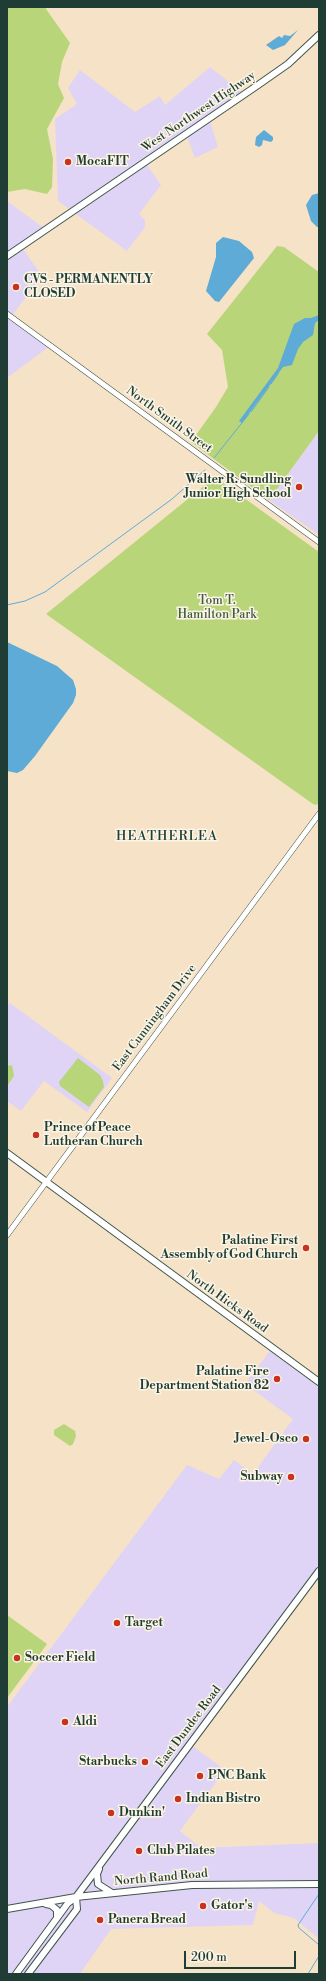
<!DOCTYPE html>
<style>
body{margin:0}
#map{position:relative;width:326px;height:1981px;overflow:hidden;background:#f6e2c7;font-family:"Libre Bodoni",serif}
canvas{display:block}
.frame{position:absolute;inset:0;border:8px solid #1f3d34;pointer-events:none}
.scale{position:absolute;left:184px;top:1951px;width:112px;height:18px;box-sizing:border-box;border:2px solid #1f3d34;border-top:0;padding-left:5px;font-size:12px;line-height:14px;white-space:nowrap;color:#1f3d34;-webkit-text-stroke:3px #fcf5e5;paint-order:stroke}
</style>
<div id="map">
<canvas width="326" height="1981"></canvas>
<div class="frame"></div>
<div class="scale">200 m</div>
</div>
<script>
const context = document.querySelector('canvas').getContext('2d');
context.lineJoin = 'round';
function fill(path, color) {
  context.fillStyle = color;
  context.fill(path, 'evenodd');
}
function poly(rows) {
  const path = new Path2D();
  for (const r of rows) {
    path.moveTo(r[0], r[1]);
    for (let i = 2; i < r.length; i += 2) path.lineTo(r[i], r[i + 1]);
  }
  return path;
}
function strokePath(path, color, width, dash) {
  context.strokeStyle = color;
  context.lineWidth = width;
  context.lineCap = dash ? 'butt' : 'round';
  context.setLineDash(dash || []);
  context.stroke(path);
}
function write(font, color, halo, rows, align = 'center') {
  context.font = font + ' "Libre Bodoni",serif';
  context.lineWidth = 3;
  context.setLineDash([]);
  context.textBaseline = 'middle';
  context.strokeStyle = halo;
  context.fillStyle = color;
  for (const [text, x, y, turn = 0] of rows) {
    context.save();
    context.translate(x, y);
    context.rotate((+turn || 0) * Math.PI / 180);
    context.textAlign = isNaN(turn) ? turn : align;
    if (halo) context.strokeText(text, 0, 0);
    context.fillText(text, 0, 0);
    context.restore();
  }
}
fill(poly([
 [210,67,244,94,209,118,218,147,195,158,186,134,145,162,161,185,139,214,145,220,145,227,127,251,58,201,55,119,77,104,68,88,80,70,135,112,160,96,165,105],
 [7,201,45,229,21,246,42,276,11,317,50,346,7,378],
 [319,431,319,535,269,500],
 [10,1003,112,1078,87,1112,44,1081,21,1111,7,1101,7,1006],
 [272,1348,319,1382,319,1571,190,1744,225,1770,180,1831,201,1848,319,1843,319,1939,294,1918,274,1913,259,1901,253,1925,111,1929,80,1974,7,1974,7,1707,187,1465,219,1479,234,1460,253,1474,293,1419,245,1384]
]), '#dfd4f5');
fill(poly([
 [7,7,47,7,46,9,70,43,62,62,58,84,64,98,47,129,53,159,52,187,47,194,25,189,7,192],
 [277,246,284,247,319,272,319,431,269,500,191,442,216,407,228,387,222,350,207,334],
 [215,477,319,552,319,803,316,805,313,804,46,614],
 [78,1058,100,1075,103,1081,104,1087,89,1107,60,1086,59,1082],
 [12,1065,14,1076,7,1086,7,1066],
 [64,1424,75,1431,76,1436,73,1444,70,1446,54,1435,54,1430],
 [7,1615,47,1644,7,1698]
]), '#b9d57a');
fill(poly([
 [298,30,285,45,273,50,266,45,279,36,282,38,284,35,290,36],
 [264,130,273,137,273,140,271,142,263,140,262,145,259,147,255,145,256,137],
 [319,193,319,227,317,227,311,221,306,205,312,195],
 [223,237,239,241,252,252,254,258,219,302,215,301,206,291,216,257,216,243],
 [319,315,319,320,315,323,313,335,303,342,298,349,292,365,283,367,242,423,239,421,278,368,294,324,305,318,311,318],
 [7,642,57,666,73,680,76,689,76,695,73,703,35,756,23,770,17,773,7,771]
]), '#5dabd6');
strokePath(poly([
 [271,384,278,374],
 [251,412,269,387],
 [214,458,249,414],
 [7,605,25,601,45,592,172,499,205,470],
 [319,1894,298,1925,299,1928,319,1945],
 [308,1974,319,1956]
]), '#5dabd6', 1);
const minor = poly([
 [7,314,319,542],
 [7,1235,319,814]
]);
const major = poly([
 [7,256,258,85,288,64,319,35],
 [7,1153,319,1382],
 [99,1869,97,1874,98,1884,112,1893],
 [46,1904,51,1905,57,1910,57,1917],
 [7,1909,76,1897,192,1885,319,1884],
 [16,1974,68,1903,76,1897,319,1571],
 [28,1974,77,1909,76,1897]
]);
strokePath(minor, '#3f564a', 6);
strokePath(major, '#3f564a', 8);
strokePath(minor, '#fff', 5);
strokePath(major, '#fff', 6);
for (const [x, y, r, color] of [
 [68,162,4,"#c8321e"],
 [16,287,4,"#c8321e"],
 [299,487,4,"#c8321e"],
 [36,1135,4,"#c8321e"],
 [306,1248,4,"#c8321e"],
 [277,1379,4,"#c8321e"],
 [306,1439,4,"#c8321e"],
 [291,1477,4,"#c8321e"],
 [117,1623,4,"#c8321e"],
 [17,1658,4,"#c8321e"],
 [65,1722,4,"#c8321e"],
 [145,1762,4,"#c8321e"],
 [200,1776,4,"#c8321e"],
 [178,1799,4,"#c8321e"],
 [111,1813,4,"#c8321e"],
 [139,1851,4,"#c8321e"],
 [203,1906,4,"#c8321e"],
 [100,1920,4,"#c8321e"]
]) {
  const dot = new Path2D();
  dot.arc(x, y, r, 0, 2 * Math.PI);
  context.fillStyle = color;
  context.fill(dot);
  strokePath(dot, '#fcf5e5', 1.5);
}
write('12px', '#1f3d34', '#fcf5e5', [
 ["West Northwest Highway",199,112,-34],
 ["North Smith Street",169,420,36],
 ["East Cunningham Drive",155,1018,-53],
 ["North Hicks Road",227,1302,36],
 ["East Dundee Road",189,1727,-53],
 ["North Rand Road",161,1878,-5]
]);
write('bold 12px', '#1f3d34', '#fcf5e5', [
 ["MocaFIT",76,162],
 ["CVS - PERMANENTLY",24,280],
 ["CLOSED",24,294],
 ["Walter R. Sundling",291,480,"right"],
 ["Junior High School",291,494,"right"],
 ["Prince of Peace",44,1128],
 ["Lutheran Church",44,1142],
 ["Palatine First",298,1241,"right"],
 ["Assembly of God Church",298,1255,"right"],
 ["Palatine Fire",269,1372,"right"],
 ["Department Station 82",269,1386,"right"],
 ["Jewel-Osco",298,1439,"right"],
 ["Subway",283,1477,"right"],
 ["Target",125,1623],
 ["Soccer Field",25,1658],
 ["Aldi",73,1722],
 ["Starbucks",137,1762,"right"],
 ["PNC Bank",208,1776],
 ["Indian Bistro",186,1799],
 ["Dunkin'",119,1813],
 ["Club Pilates",147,1851],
 ["Gator's",211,1906],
 ["Panera Bread",108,1920]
], 'left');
write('12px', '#3e5b42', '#fcf5e5', [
 ["Tom T.",217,601],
 ["Hamilton Park",217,615]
]);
context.letterSpacing = '1px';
write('13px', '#1f3d34', '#fcf5e5', [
 ["HEATHERLEA",167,837]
]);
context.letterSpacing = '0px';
</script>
